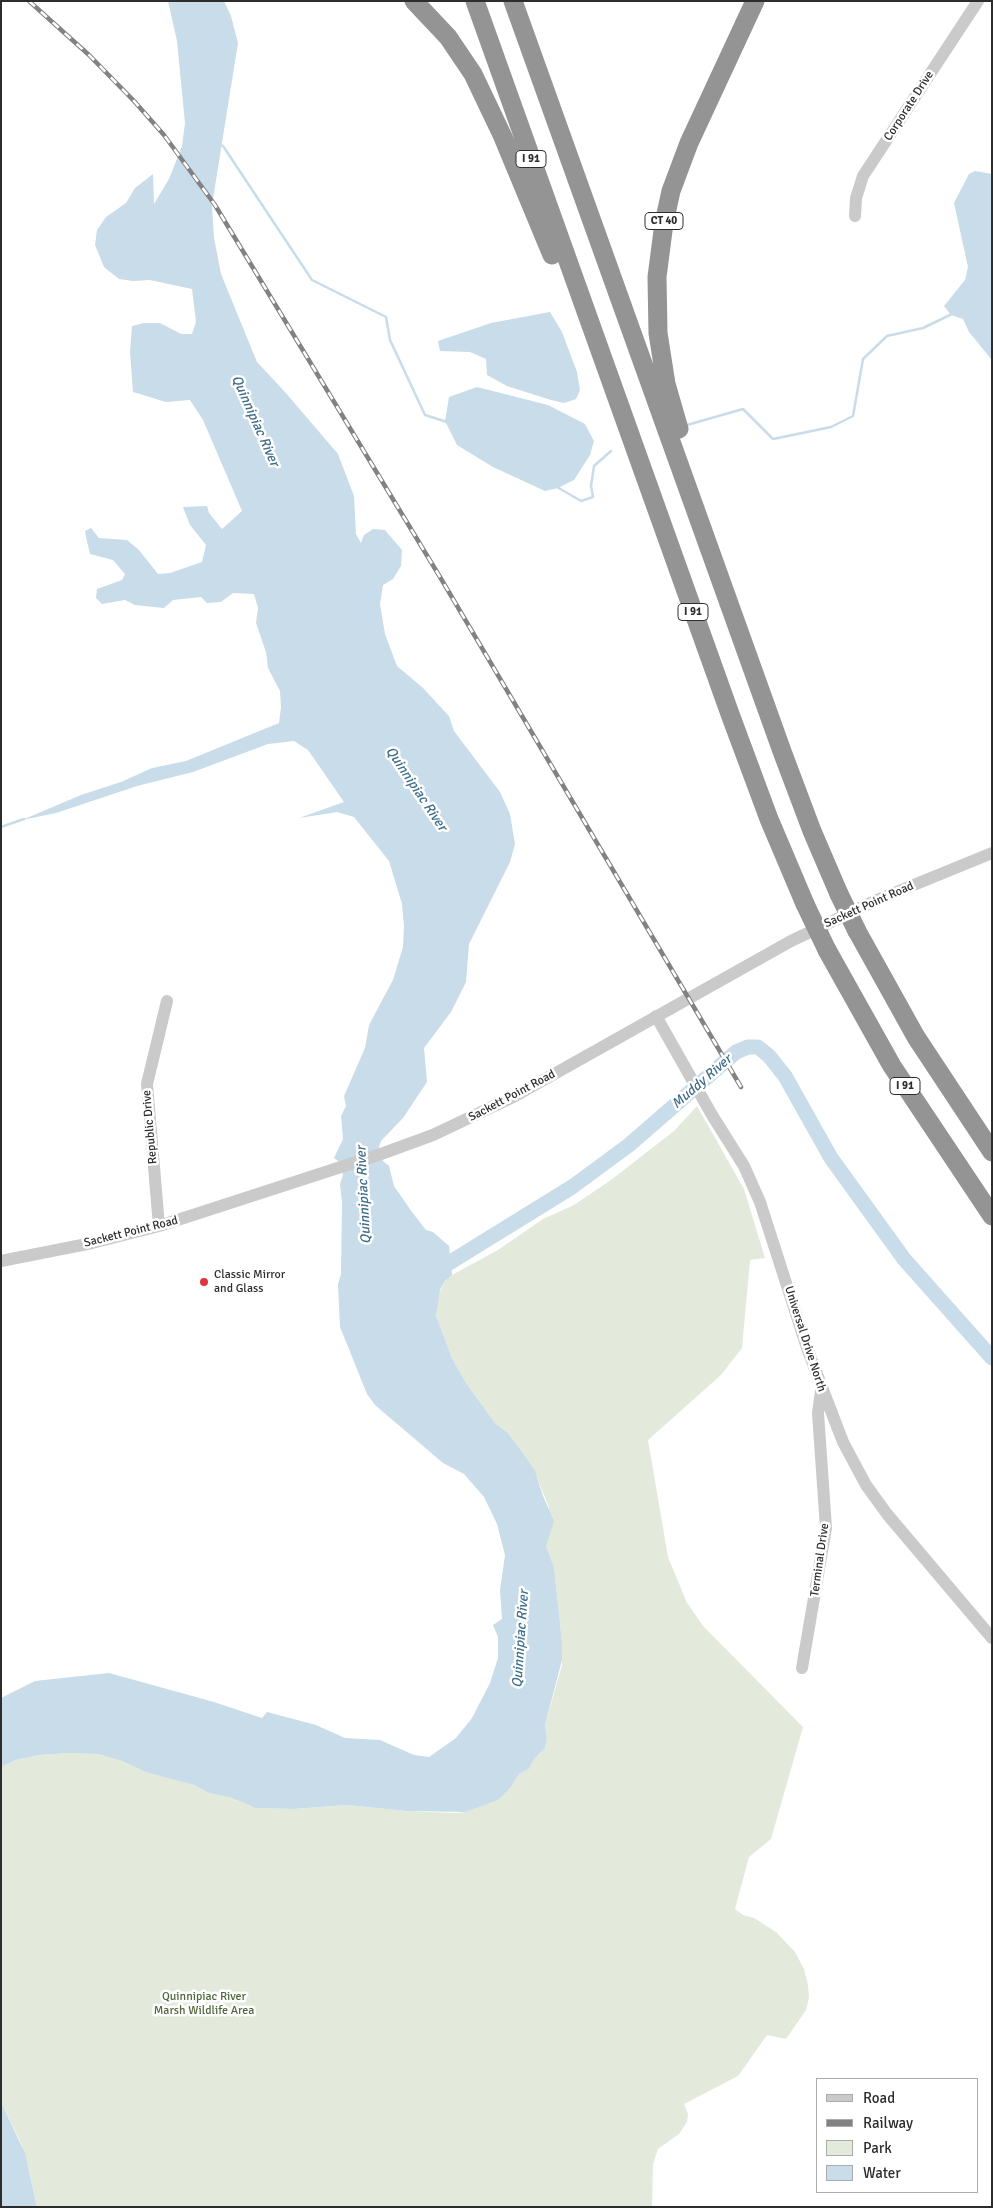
<!DOCTYPE html>
<style>
body{margin:0}
#map{position:relative;width:993px;height:2208px;overflow:hidden;background:#fff;font-family:Signika,sans-serif}
canvas{display:block}
.frame{position:absolute;inset:0;border:2px solid #2d2d2d;pointer-events:none}
.legend{position:absolute;left:816px;top:2078px;width:162px;height:115px;box-sizing:border-box;background:#fff;border:1px solid #ababab;margin:0;padding:6px 9px;list-style:none;font-size:15px;color:#2d2d2d}
.legend li{display:flex;align-items:center;gap:10px;height:25px}
.legend b{width:25px;border:1px solid #ababab}
</style>
<div id="map">
<canvas width="993" height="2208"></canvas>
<div class="frame"></div>
<ul class="legend">
<li><b style="height:6px;background:#cacaca"></b>Road</li>
<li><b style="height:6px;background:#828282"></b>Railway</li>
<li><b style="height:14px;background:#e3eadb"></b>Park</li>
<li><b style="height:14px;background:#c8dce9"></b>Water</li>
</ul>
</div>
<script>
const context = document.querySelector('canvas').getContext('2d');
context.lineJoin = 'round';
function fill(path, color) {
  context.fillStyle = color;
  context.fill(path, 'evenodd');
}
function poly(rows) {
  const path = new Path2D();
  for (const r of rows) {
    path.moveTo(r[0], r[1]);
    for (let i = 2; i < r.length; i += 2) path.lineTo(r[i], r[i + 1]);
  }
  return path;
}
function strokePath(path, color, width, dash) {
  context.strokeStyle = color;
  context.lineWidth = width;
  context.lineCap = dash ? 'butt' : 'round';
  context.setLineDash(dash || []);
  context.stroke(path);
}
function write(font, color, halo, rows, align = 'center') {
  context.font = font + ' Signika,sans-serif';
  context.lineWidth = 5;
  context.setLineDash([]);
  context.textBaseline = 'middle';
  context.strokeStyle = halo;
  context.fillStyle = color;
  for (const [text, x, y, turn = 0] of rows) {
    context.save();
    context.translate(x, y);
    context.rotate((+turn || 0) * Math.PI / 180);
    context.textAlign = isNaN(turn) ? turn : align;
    if (halo) context.strokeText(text, 0, 0);
    context.fillText(text, 0, 0);
    context.restore();
  }
}
fill(poly([
 [697,1106,744,1189,765,1258,750,1260,742,1348,721,1375,648,1440,668,1557,687,1603,704,1627,803,1727,771,1839,749,1857,735,1909,743,1915,754,1918,776,1932,795,1952,804,1969,808,1985,809,1998,806,2010,786,2039,767,2035,738,2076,684,2104,688,2114,687,2122,679,2134,658,2149,653,2164,652,2207,37,2207,29,2170,21,2143,1,2102,1,1767,16,1760,39,1755,68,1753,98,1754,122,1761,148,1773,194,1785,209,1793,226,1796,251,1806,263,1808,294,1809,347,1805,406,1811,455,1813,465,1812,500,1798,519,1774,529,1769,534,1759,545,1748,547,1739,545,1725,562,1665,562,1642,554,1567,546,1546,549,1508,535,1472,523,1453,508,1433,495,1423,466,1383,452,1358,436,1316,438,1296,445,1281,452,1275,498,1250,543,1219,574,1205,611,1180,674,1131]
]), '#e3eadb');
fill(poly([
 [168,1,224,1,231,16,238,43,212,205,214,238,221,274,257,362,285,392,338,454,354,496,356,534,361,543,364,535,373,529,385,530,402,550,401,566,393,579,383,585,380,604,385,634,397,666,423,688,449,716,454,731,500,792,510,814,515,844,510,862,469,944,466,982,451,1012,424,1048,427,1082,403,1118,381,1141,379,1147,383,1161,389,1166,394,1186,412,1212,426,1230,433,1232,449,1246,452,1275,445,1281,440,1290,436,1316,452,1358,466,1383,495,1423,508,1433,523,1453,535,1471,543,1496,554,1521,546,1546,554,1567,562,1642,562,1660,545,1725,547,1739,545,1748,534,1759,529,1769,519,1774,509,1789,498,1800,465,1812,406,1811,347,1805,294,1809,256,1808,229,1797,209,1793,194,1785,148,1773,122,1761,98,1754,68,1753,39,1755,16,1760,1,1767,1,1698,35,1681,109,1673,214,1702,262,1718,267,1712,316,1725,345,1738,380,1740,414,1755,429,1757,456,1738,472,1718,490,1683,498,1658,498,1637,493,1625,502,1619,500,1590,505,1555,497,1524,484,1497,464,1474,443,1463,375,1405,367,1394,340,1327,338,1284,341,1274,342,1203,340,1184,343,1175,338,1161,334,1158,343,1139,341,1116,346,1106,344,1096,365,1048,369,1025,393,980,403,947,404,926,402,904,389,861,354,817,337,812,299,818,344,802,308,750,294,741,268,744,193,772,137,786,56,813,22,820,81,795,121,782,152,768,186,761,279,723,281,707,280,691,268,668,266,652,256,623,258,608,254,594,233,593,221,602,207,603,201,597,173,600,164,608,135,605,125,600,102,604,96,598,97,589,122,580,125,574,113,560,90,554,86,537,85,531,91,528,99,538,127,540,139,550,158,574,170,573,202,562,206,545,190,525,183,507,207,506,209,513,222,529,242,511,203,420,190,400,166,402,133,392,130,352,132,326,144,323,160,323,181,334,192,334,196,322,192,289,150,280,133,281,119,279,104,267,95,245,97,230,106,217,126,203,135,188,153,174,154,204,169,179,182,146,185,123,177,41],
 [975,171,992,174,992,360,969,332,963,319,951,315,944,306,965,280,968,267,954,203,969,174],
 [550,312,562,332,577,372,580,390,576,399,564,403,551,400,507,386,487,375,486,359,470,352,440,351,438,341,491,323],
 [477,387,548,405,585,424,594,441,590,455,574,480,558,488,545,491,493,467,457,445,445,421,449,397],
 [1,2102,25,2153,37,2207,1,2207]
]), '#c8dce9');
strokePath(poly([
 [220,145,223,146,312,280,386,317,390,340,425,415,447,422],
 [687,425,743,409,773,439,831,427,853,416,863,359,887,336,923,328,952,314],
 [557,487,581,501,593,497,591,486,594,466,611,451],
 [1,827,24,819]
]), '#c8dce9', 2.5);
strokePath(poly([
 [436,1271,572,1187,629,1145,736,1052,748,1047,758,1047,769,1056,785,1076,831,1158,904,1259,992,1358]
]), '#c8dce9', 15);
strokePath(poly([
 [855,216,856,198,863,176,978,1],
 [656,1016,712,1115,744,1166,760,1202,807,1348,843,1442,866,1485,887,1514,992,1638],
 [159,1226,147,1084,167,1001],
 [1,1261,92,1243,159,1226,381,1154,433,1135,515,1096,791,941,877,900,992,853],
 [802,1668,826,1528,818,1413,821,1391]
]), '#cacaca', 12);
strokePath(poly([
 [414,1,448,37,473,74,503,137,552,255],
 [475,1,730,714,769,819,805,904],
 [513,1,783,754,812,831,839,894],
 [679,429,666,384,658,333,657,277,664,223,671,191,689,143,755,1],
 [857,931,916,1037,992,1152],
 [827,950,892,1066,992,1216]
]), '#949494', 19);
const rail = poly([
 [29,1,89,55,134,101,164,135,215,205,440,577,741,1087]
]);
strokePath(rail, '#828282', 4.5);
strokePath(rail, '#fff', 2.5, [8]);
strokePath(poly([
 [839,894,857,931],
 [805,904,827,950]
]), '#949494', 19);
for (const [x, y, r, color] of [
 [204,1282,5,"#dc3743"]
]) {
  const dot = new Path2D();
  dot.arc(x, y, r, 0, 2 * Math.PI);
  context.fillStyle = color;
  context.fill(dot);
  strokePath(dot, '#fff', 2);
}
for (const [x, y, w] of [
 [531,159,30],
 [664,221,38],
 [693,612,30],
 [905,1086,30]
]) {
  const box = new Path2D();
  box.roundRect(x - w / 2, y - 8.5, w, 17, 4);
  context.fillStyle = '#fff';
  context.fill(box);
  strokePath(box, '#2d2d2d', 1);
}
write('bold 11px', '#2d2d2d', null, [
 ["I 91",531,159],
 ["CT 40",664,221],
 ["I 91",693,612],
 ["I 91",905,1086]
]);
write('12px', '#2d2d2d', '#fff', [
 ["Corporate Drive",909,106,-57],
 ["Sackett Point Road",869,905,-24],
 ["Sackett Point Road",512,1096,-28],
 ["Republic Drive",150,1127,-95],
 ["Sackett Point Road",131,1232,-14],
 ["Universal Drive North",805,1339,72],
 ["Terminal Drive",820,1560,-82]
]);
write('12px', '#2d2d2d', '#fff', [
 ["Classic Mirror",214,1275],
 ["and Glass",214,1289]
], 'left');
write('12px', '#50663d', '#fff', [
 ["Quinnipiac River",204,1997],
 ["Marsh Wildlife Area",204,2011]
]);
write('italic 14px', '#406e8b', '#fff', [
 ["Quinnipiac River",255,421,66],
 ["Quinnipiac River",416,789,56],
 ["Muddy River",702,1082,-41],
 ["Quinnipiac River",364,1195,-93],
 ["Quinnipiac River",521,1639,-86]
]);
</script>
